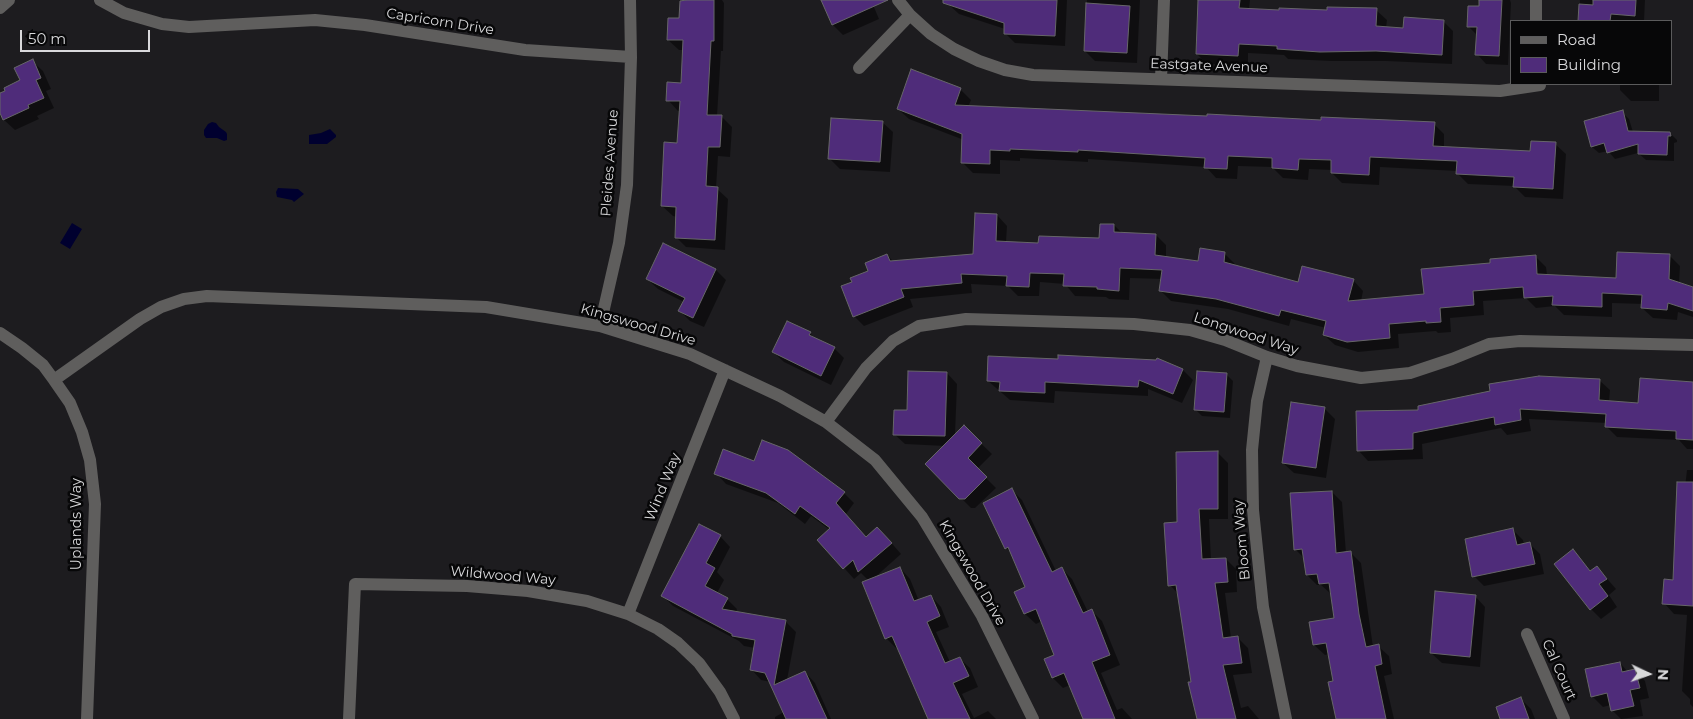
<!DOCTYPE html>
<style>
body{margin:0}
#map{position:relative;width:1693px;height:719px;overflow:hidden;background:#1d1c1f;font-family:Montserrat,sans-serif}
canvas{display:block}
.legend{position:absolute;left:1510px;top:20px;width:162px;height:65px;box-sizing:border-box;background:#070708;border:1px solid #5b5b5c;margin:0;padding:6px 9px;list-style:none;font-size:15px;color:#d9d9db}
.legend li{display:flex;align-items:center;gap:10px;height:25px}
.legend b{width:25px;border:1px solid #5b5b5c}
.north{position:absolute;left:1623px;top:649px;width:50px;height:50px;-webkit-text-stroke:4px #070708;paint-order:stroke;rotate:93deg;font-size:14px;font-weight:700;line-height:20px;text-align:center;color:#d9d9db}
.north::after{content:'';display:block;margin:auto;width:18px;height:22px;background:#d9d9db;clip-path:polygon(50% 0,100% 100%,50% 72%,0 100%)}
.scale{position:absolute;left:20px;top:30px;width:130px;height:22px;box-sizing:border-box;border:2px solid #d9d9db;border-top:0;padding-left:6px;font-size:15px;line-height:18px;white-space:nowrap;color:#d9d9db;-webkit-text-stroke:4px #070708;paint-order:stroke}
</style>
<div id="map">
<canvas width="1693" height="719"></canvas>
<ul class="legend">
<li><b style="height:6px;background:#5f5e5d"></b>Road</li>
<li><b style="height:14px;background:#4f2c7a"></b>Building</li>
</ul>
<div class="north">N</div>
<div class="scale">50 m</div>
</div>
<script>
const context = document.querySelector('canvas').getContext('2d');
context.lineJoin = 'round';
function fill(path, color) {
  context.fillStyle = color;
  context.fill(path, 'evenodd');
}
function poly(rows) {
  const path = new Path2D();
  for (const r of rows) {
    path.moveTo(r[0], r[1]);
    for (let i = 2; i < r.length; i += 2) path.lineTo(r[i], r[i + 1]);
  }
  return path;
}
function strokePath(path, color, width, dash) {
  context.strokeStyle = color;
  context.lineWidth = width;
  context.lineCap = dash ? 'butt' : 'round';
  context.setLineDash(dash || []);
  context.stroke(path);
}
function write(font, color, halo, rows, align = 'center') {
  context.font = font + ' Montserrat,sans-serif';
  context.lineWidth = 5;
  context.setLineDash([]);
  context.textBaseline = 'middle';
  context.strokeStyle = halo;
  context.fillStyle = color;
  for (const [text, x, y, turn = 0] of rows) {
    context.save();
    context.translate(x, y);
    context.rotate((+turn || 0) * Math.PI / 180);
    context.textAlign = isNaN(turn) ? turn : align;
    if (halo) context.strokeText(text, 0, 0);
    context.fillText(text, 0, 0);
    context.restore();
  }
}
fill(poly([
 [212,122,216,123,219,127,226,132,227,134,227,140,224,141,217,138,206,138,204,135,204,130,208,124],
 [330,129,336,135,336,137,327,144,309,144,309,135,321,133],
 [278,188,298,189,304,194,294,202,292,200,277,197,276,192],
 [72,223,82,229,70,249,60,243]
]), '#00002f');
fill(poly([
 [681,0,722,0,724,3,723,51,721,51,717,116,722,117,732,127,730,157,718,156,716,188,728,199,725,250,686,247,676,237,677,217,673,216,662,206,678,145,680,111,678,111,668,100,682,84,684,50,679,50,668,40,681,20],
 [822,0,871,0,879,19,843,35,833,25],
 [949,0,1067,0,1065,46,1015,43,1005,33,1005,29,959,14,948,4],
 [1087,0,1140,0,1137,63,1095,61,1085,51],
 [1200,0,1250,0,1249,9,1328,12,1376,10,1387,20,1386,28,1404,29,1443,21,1453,31,1452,64,1386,61,1331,61,1288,59,1284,55,1248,53,1248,66,1207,64,1197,54],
 [1480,0,1510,0,1511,3,1508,65,1486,64,1477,54,1478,36,1468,26,1480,8],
 [1580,0,1645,0,1644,21,1579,21],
 [32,61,43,71,51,89,46,91,54,108,37,116,39,119,15,130,4,120,0,110,0,94,22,81],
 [1620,84,1659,84,1659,101,1631,101,1620,90],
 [960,89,971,100,968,107,1323,121,1434,124,1444,134,1444,148,1532,153,1555,144,1566,154,1563,199,1525,197,1514,186,1468,184,1457,173,1457,171,1380,167,1379,185,1342,183,1332,173,1332,170,1309,169,1308,180,1283,178,1272,167,1238,166,1237,179,1216,178,1206,167,1088,159,1088,162,1020,158,1020,161,1000,160,1000,174,973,173,963,163,964,140,909,119,898,109],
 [1622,112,1629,119,1633,132,1670,133,1677,140,1677,142,1674,143,1674,161,1646,160,1638,153,1615,159,1608,151,1599,153,1592,147],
 [882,122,893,132,890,172,840,169,830,159],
 [997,215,1007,226,1006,242,1040,244,1100,240,1114,225,1122,233,1156,235,1166,245,1166,257,1199,262,1224,253,1235,264,1234,266,1299,283,1353,280,1363,291,1361,301,1425,295,1491,264,1535,256,1546,267,1547,275,1617,279,1670,256,1680,266,1679,284,1693,288,1693,317,1678,312,1677,320,1653,318,1642,308,1643,304,1612,303,1612,317,1564,315,1555,306,1536,308,1526,298,1483,301,1484,315,1450,318,1451,332,1438,333,1436,331,1398,334,1399,348,1358,352,1335,345,1324,335,1326,328,1291,319,1289,326,1228,309,1171,301,1160,290,1162,279,1130,278,1129,300,1109,299,1106,297,1075,296,1065,284,1040,282,1039,296,1018,296,1008,286,971,284,972,293,910,299,913,307,864,326,854,316,853,283,870,271,887,255,894,262,974,255],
 [663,245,716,270,726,280,704,327,690,321,680,311,684,302,658,289,647,279],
 [810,333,815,339,834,348,844,358,831,385,784,362,773,352],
 [1158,359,1183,370,1193,380,1182,403,1148,389,1148,396,1055,391,1054,403,1010,400,988,381,1059,361,1157,362],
 [947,373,957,384,955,435,964,427,992,454,977,469,996,488,975,508,971,508,927,464,945,446,905,444,894,434,908,411],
 [1226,374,1233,381,1230,418,1202,416,1195,409],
 [1599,380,1610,390,1609,402,1639,404,1693,383,1693,449,1687,449,1679,440,1617,437,1606,426,1607,423,1529,419,1531,431,1507,435,1501,428,1422,444,1423,459,1368,461,1358,450,1420,411],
 [1324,408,1335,419,1326,478,1294,473,1283,463],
 [1218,453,1228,463,1228,519,1209,519,1211,560,1226,559,1236,569,1237,592,1225,593,1231,638,1238,638,1248,648,1252,673,1233,675,1241,708,1248,706,1259,719,1198,719,1179,595,1170,585,1178,524],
 [1687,470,1693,470,1693,707,1690,704,1690,699,1682,691,1687,615,1674,614,1664,603,1674,581],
 [716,473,844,493,854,503,846,514,867,538,888,539,901,554,873,579,900,568,910,579,919,601,931,596,941,607,949,627,936,632,950,662,959,658,970,668,978,687,962,694,974,718,988,711,996,719,930,719,899,647,896,648,886,638,869,581,861,573,854,579,819,540,830,530,811,516,805,524,778,503,726,484],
 [1012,490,1022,500,1056,571,1062,569,1072,579,1088,612,1092,611,1102,621,1120,665,1101,673,1117,710,1122,708,1132,719,1084,719,1070,685,1063,688,1053,678,1056,655,1042,621,1036,624,1025,614,1016,593,1027,588,1012,553,1006,548],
 [1332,492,1342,502,1346,553,1350,552,1361,563,1373,647,1378,646,1389,656,1392,674,1384,676,1394,719,1337,719,1334,682,1329,654,1325,655,1314,645,1335,619,1331,594,1321,585,1317,585,1307,575,1305,559,1295,549],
 [1513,530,1523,540,1524,545,1530,544,1540,554,1544,574,1484,586,1474,576],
 [720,536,730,547,717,572,724,580,717,593,727,599,737,609,736,612,785,621,796,632,787,680,805,672,815,683,831,719,775,719,775,717,784,712,771,682,761,680,751,669,755,648,744,646,739,641,673,606,663,596],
 [1573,551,1591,572,1597,567,1616,589,1609,595,1617,607,1601,619,1591,609],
 [1475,596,1485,607,1480,667,1442,663,1431,653],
 [1620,663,1628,672,1635,670,1645,681,1649,698,1640,700,1643,716,1621,719,1612,710,1611,705,1603,707,1592,696],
 [1521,699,1531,709,1535,719,1501,719]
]), '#0007');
const building = poly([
 [686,0,714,0,714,41,711,41,707,115,722,115,720,147,708,147,706,186,718,187,715,240,675,238,676,207,661,206,664,142,677,143,680,101,666,101,667,82,681,83,683,40,667,40,668,18,679,18,680,1,686,0],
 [821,0,888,0,832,25,821,0],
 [943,0,1057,0,1055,36,1004,34,1004,23,943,3,943,0],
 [1198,0,1240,0,1239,8,1279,10,1279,8,1327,10,1327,7,1377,8,1376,26,1403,28,1404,17,1444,20,1442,55,1376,51,1320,52,1277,49,1277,46,1239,44,1238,56,1196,54,1198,0],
 [1479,0,1502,0,1499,56,1475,55,1477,27,1467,27,1468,6,1479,6,1479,0],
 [1593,0,1636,0,1635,16,1611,14,1610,21,1578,21,1579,4,1593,5,1593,0],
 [1086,3,1130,6,1127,53,1084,51,1086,3],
 [33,59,41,78,36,80,44,98,28,105,29,108,3,120,0,113,0,93,5,91,4,88,20,80,14,68,33,59],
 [911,69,961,88,955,105,1207,116,1207,114,1321,120,1321,117,1435,122,1433,146,1530,151,1531,141,1556,142,1553,189,1513,187,1514,177,1456,174,1457,161,1411,159,1370,157,1369,175,1331,173,1331,160,1299,159,1298,170,1272,168,1272,158,1228,156,1227,169,1204,168,1205,158,1078,150,1078,152,1010,149,1010,151,990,150,990,164,961,163,962,134,897,109,911,69],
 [1623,110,1628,131,1670,132,1671,136,1668,136,1667,155,1638,154,1638,144,1607,153,1604,143,1591,147,1584,121,1623,110],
 [831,118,883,121,880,162,828,159,831,118],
 [975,213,997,214,996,241,1038,243,1039,236,1099,238,1100,224,1114,224,1114,232,1156,234,1155,255,1198,261,1200,248,1225,252,1224,262,1298,282,1302,266,1354,279,1348,301,1424,294,1421,269,1490,263,1490,259,1536,255,1537,274,1616,278,1617,252,1670,254,1669,279,1693,287,1693,311,1668,303,1667,310,1641,308,1642,295,1602,293,1602,307,1552,305,1553,296,1524,298,1523,287,1473,291,1474,305,1440,308,1441,322,1426,323,1426,321,1389,324,1390,338,1347,342,1323,335,1326,321,1281,310,1279,316,1216,299,1159,291,1162,270,1120,268,1119,291,1097,289,1097,287,1063,286,1064,274,1030,273,1029,287,1006,286,1007,276,961,274,962,283,901,289,904,297,853,317,841,286,852,282,850,278,868,271,865,263,887,254,890,261,973,254,975,213],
 [663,243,716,269,693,318,678,311,685,298,646,279,663,243],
 [787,321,811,332,809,335,835,347,821,376,772,352,787,321],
 [1058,355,1156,360,1157,358,1183,369,1173,394,1139,380,1138,387,1045,382,1045,393,999,391,1000,382,987,381,988,356,1058,359,1058,355],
 [908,371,947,372,945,436,893,435,894,410,907,410,908,371],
 [1197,371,1227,373,1224,412,1194,410,1197,371],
 [1539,376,1600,379,1599,400,1638,403,1640,378,1693,382,1693,440,1676,439,1676,431,1605,427,1606,414,1520,409,1521,420,1495,425,1494,417,1413,433,1413,449,1357,451,1356,411,1418,410,1418,406,1490,391,1489,384,1539,376],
 [1291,402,1325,407,1316,468,1282,463,1291,402],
 [964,425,982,443,968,458,987,477,965,499,959,499,925,464,964,425],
 [762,440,788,450,845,492,836,503,866,537,877,527,892,543,858,572,853,560,843,569,817,540,830,528,800,506,795,514,766,493,714,474,723,449,754,461,762,440],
 [1218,451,1218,509,1199,509,1202,559,1226,558,1228,582,1215,583,1223,638,1238,636,1242,663,1223,665,1236,719,1197,719,1188,682,1191,682,1176,585,1168,586,1164,523,1177,522,1176,452,1218,451],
 [1677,482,1693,482,1693,606,1662,604,1664,579,1673,580,1677,482],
 [1012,488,1052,572,1062,567,1083,613,1092,609,1110,655,1092,662,1115,719,1083,719,1064,673,1052,678,1044,659,1054,655,1036,609,1024,614,1014,592,1025,587,1008,547,1005,549,983,503,1012,488],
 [1332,491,1336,553,1351,551,1359,614,1366,647,1379,644,1382,664,1375,666,1386,719,1336,719,1328,682,1333,681,1326,643,1313,645,1309,622,1334,618,1329,583,1319,584,1317,574,1306,575,1302,549,1294,550,1290,493,1332,491],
 [699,524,721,535,706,563,715,568,705,586,728,598,722,609,786,620,774,685,805,671,827,719,786,719,765,673,750,670,755,640,732,636,732,634,661,596,699,524],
 [1513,528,1517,545,1530,542,1535,564,1472,577,1465,539,1513,528],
 [1573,549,1590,571,1597,566,1607,579,1599,584,1608,596,1590,610,1554,564,1573,549],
 [900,567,914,601,931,595,940,616,927,622,945,663,960,657,969,676,953,683,970,719,928,719,892,636,885,639,862,582,900,567],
 [1435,591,1476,595,1470,657,1430,653,1435,591],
 [1620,662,1622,672,1635,669,1640,688,1630,690,1634,706,1611,711,1607,693,1591,697,1585,669,1620,662],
 [1521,697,1529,719,1500,719,1496,707,1521,697]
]);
fill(building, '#4f2c7a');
strokePath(building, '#676669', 1);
strokePath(poly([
 [100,0,124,13,162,24,189,27,315,20,365,25,525,50,631,57],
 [898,0,910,15,931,34,954,49,979,61,1005,70,1033,75,1500,91,1540,85,1540,84],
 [0,8,9,0],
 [1536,21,1536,0],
 [859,68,910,15],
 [1161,79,1164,0],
 [600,326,619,243,627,185,631,57,630,0],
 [0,333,22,348,43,365,54,380,70,403,82,432,90,460,95,504,87,719],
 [1267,357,1257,401,1252,450,1253,510,1263,607,1286,719],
 [54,380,140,319,161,307,184,299,207,296,486,307,600,326,690,354,780,396,826,422,875,460,922,517,982,616,1033,719],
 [826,422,866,368,893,341,919,326,966,319,1134,324,1190,330,1225,340,1267,357,1297,366,1361,378,1410,373,1452,359,1489,344,1520,341,1693,345],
 [628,614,725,370],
 [1527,634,1564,719],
 [349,719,355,584,467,586,528,591,587,601,628,614,658,629,678,643,699,663,720,692,734,719]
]), '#5f5e5d', 12);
write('14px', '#d9d9db', '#070708', [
 ["Capricorn Drive",440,22,9],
 ["Eastgate Avenue",1209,66,2],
 ["Pleides Avenue",610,163,-86],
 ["Kingswood Drive",638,325,16],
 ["Longwood Way",1246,334,18],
 ["Wind Way",663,487,-68],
 ["Uplands Way",77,524,-90],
 ["Bloom Way",1242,540,-95],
 ["Kingswood Drive",972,573,60],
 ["Wildwood Way",503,576,5],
 ["Cal Court",1559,670,66]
]);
</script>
